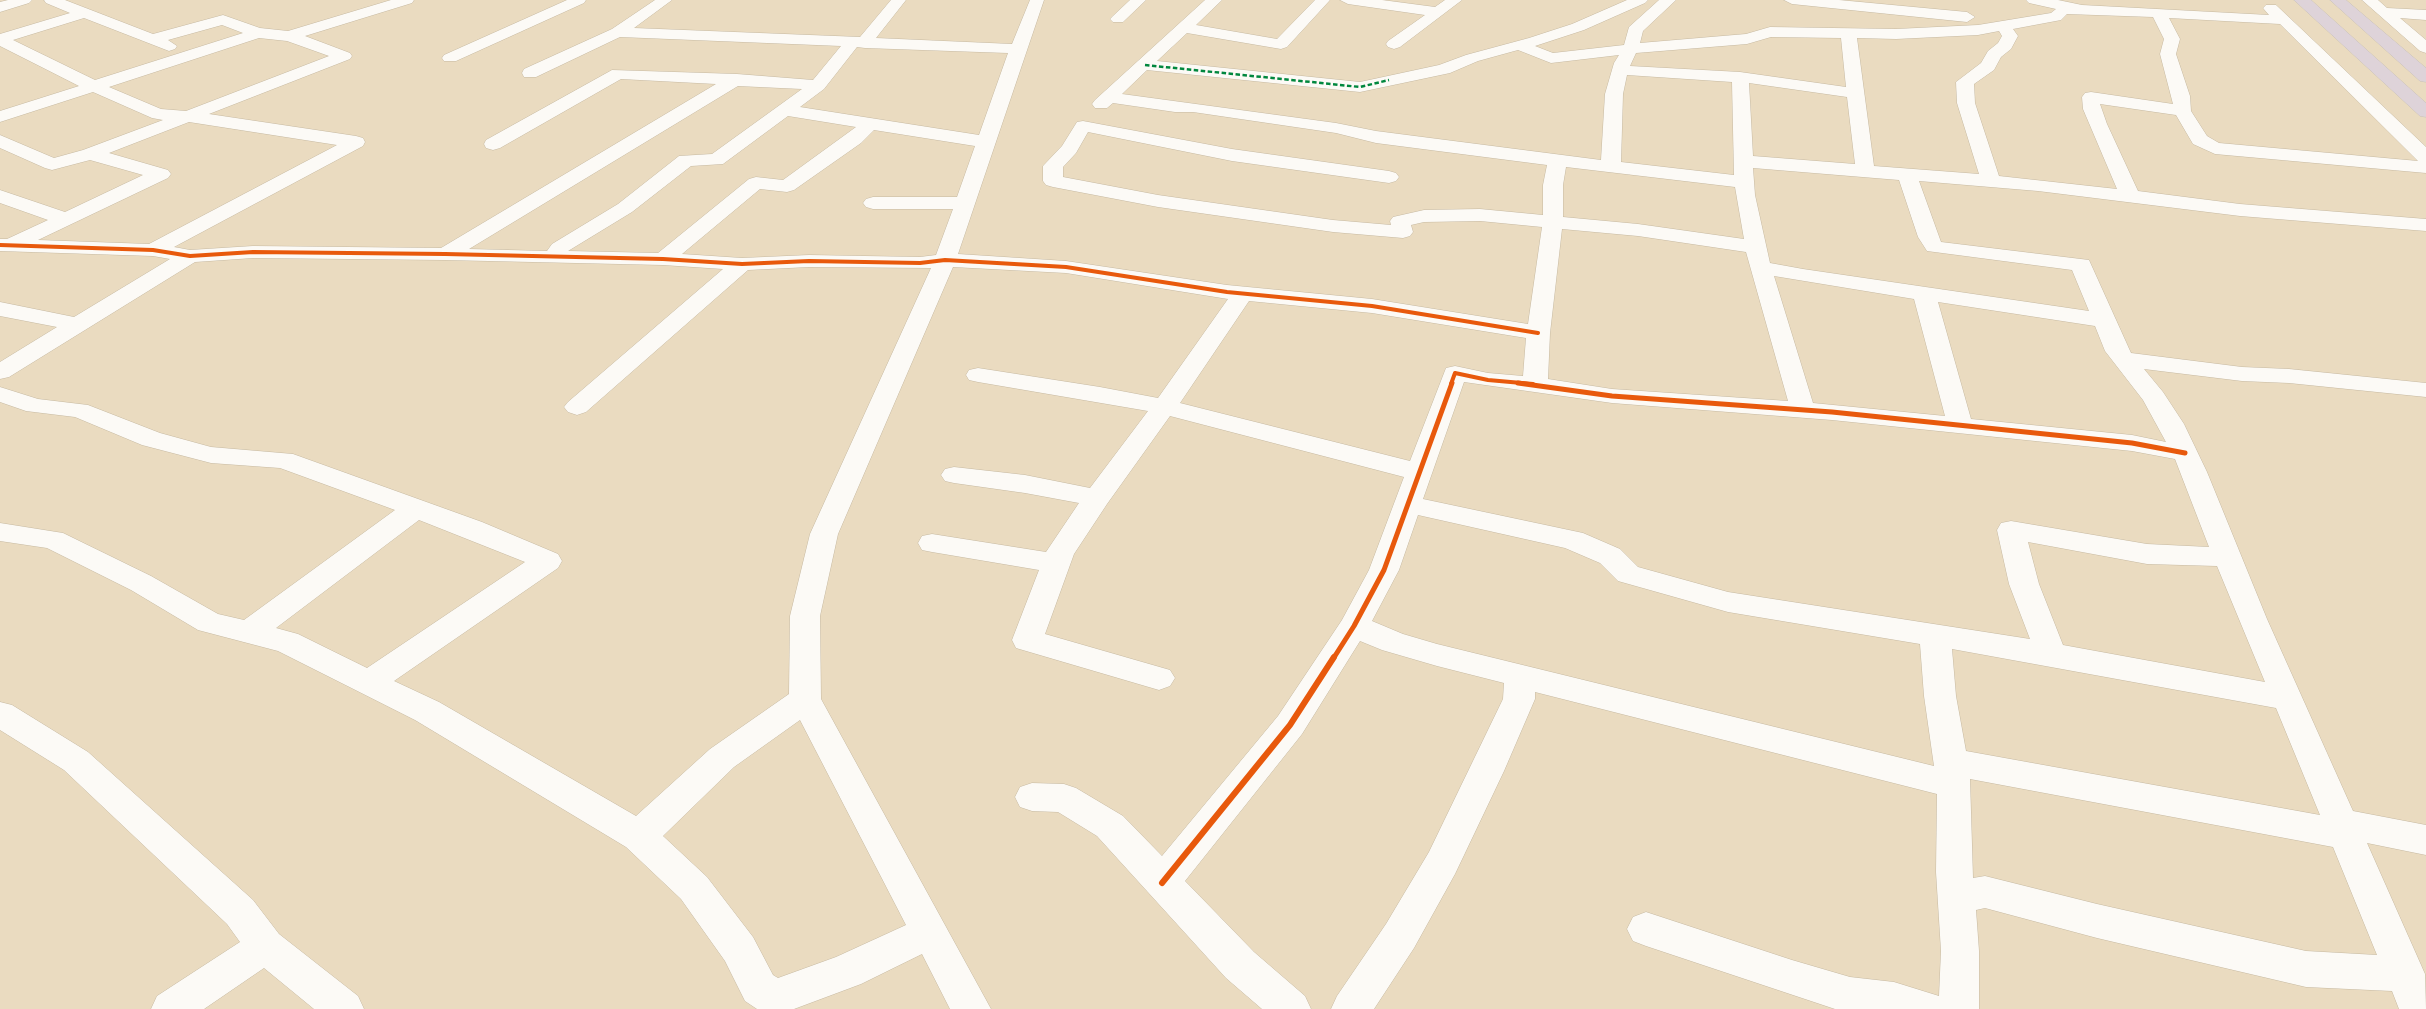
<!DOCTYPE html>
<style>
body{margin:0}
canvas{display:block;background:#eadbc0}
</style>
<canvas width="2426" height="1009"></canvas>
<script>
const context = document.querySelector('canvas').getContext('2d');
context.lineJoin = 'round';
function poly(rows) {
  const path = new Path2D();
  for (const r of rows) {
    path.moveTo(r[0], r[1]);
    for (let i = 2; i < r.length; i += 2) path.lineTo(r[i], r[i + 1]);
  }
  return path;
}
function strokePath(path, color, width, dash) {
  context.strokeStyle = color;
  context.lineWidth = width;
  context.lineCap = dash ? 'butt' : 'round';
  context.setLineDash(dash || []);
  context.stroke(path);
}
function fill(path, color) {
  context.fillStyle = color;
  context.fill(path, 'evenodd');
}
const minor = poly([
 [8,0,32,0,29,3,0,12,0,2,8,0],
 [44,0,65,0,153,34,223,15,260,28,288,31,391,0,414,0,412,3,305,36,350,53,352,56,350,59,209,114,356,136,363,138,365,142,363,146,174,247,190,250,253,246,441,248,716,84,621,79,500,148,493,150,486,148,484,144,486,140,612,70,737,74,813,80,841,46,620,37,536,77,524,77,522,73,524,69,612,29,655,0,672,0,634,28,860,37,891,0,906,0,876,38,1012,44,1030,0,1044,0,958,254,1066,261,1227,285,1372,299,1528,324,1542,227,1480,221,1424,222,1411,225,1413,232,1410,236,1403,238,1333,232,1158,207,1053,187,1046,185,1043,181,1043,166,1062,146,1077,122,1083,121,1232,149,1389,171,1396,173,1399,177,1396,181,1389,183,1232,161,1088,132,1076,153,1063,167,1063,177,1158,195,1333,220,1391,225,1390,221,1393,217,1424,210,1480,209,1543,215,1543,185,1547,165,1376,143,1336,133,1193,112,1175,112,1113,103,1107,108,1095,108,1092,104,1095,100,1205,0,1222,0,1196,25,1277,39,1315,0,1330,0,1287,47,1281,49,1187,33,1157,61,1360,82,1439,65,1466,55,1529,38,1572,24,1627,0,1648,0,1645,3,1584,30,1535,46,1553,53,1624,45,1629,27,1659,0,1676,0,1643,31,1640,43,1746,34,1770,27,1896,29,1978,25,2051,13,2056,9,2029,3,2026,0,2058,0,2082,5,2269,15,2263,8,2266,5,2276,5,2426,147,2426,173,2215,154,2193,144,2176,115,2100,104,2107,124,2138,191,2240,204,2426,219,2426,231,2240,216,2038,191,1919,181,1941,242,2089,260,2131,353,2242,367,2289,369,2426,383,2426,397,2289,383,2242,381,2144,369,2163,392,2184,424,2207,472,2267,619,2353,811,2426,825,2426,855,2367,843,2425,974,2426,1009,2399,1009,2392,991,2306,987,2097,938,1985,908,1976,910,1979,951,1979,1009,1835,1009,1646,946,1633,941,1627,929,1633,917,1646,912,1792,960,1850,977,1894,982,1939,996,1941,951,1936,872,1937,794,1535,692,1535,699,1504,771,1455,874,1414,948,1374,1009,1331,1009,1337,996,1386,924,1429,852,1503,699,1504,683,1437,666,1382,650,1360,641,1302,734,1185,881,1254,952,1305,996,1311,1009,1262,1009,1226,978,1097,836,1058,812,1032,811,1020,807,1015,797,1020,787,1032,783,1064,784,1076,788,1123,816,1162,856,1278,716,1342,620,1369,570,1404,477,1170,416,1107,504,1074,554,1045,634,1170,670,1175,678,1170,686,1159,690,1016,648,1012,640,1039,570,932,552,922,550,918,543,922,536,932,534,1046,552,1079,503,1025,493,954,483,945,481,941,475,945,469,954,467,1025,475,1090,488,1148,411,978,382,969,380,966,375,969,370,978,368,1100,387,1158,398,1228,299,1066,273,953,267,838,534,820,616,821,699,991,1009,950,1009,922,954,861,984,794,1009,757,1009,745,1001,725,961,681,899,626,847,415,720,278,651,198,630,131,590,47,548,0,541,0,523,63,533,151,576,218,614,244,620,395,510,280,468,211,463,142,445,75,417,26,411,0,402,0,387,38,399,88,405,160,433,211,447,293,454,482,522,558,554,562,561,558,568,394,681,439,702,636,816,710,749,789,694,790,616,810,534,931,268,809,267,748,270,586,412,577,415,568,412,564,407,568,402,723,269,663,265,445,260,253,258,195,262,9,377,0,379,0,362,57,327,0,316,0,302,74,317,170,259,153,256,0,251,0,239,7,239,48,220,0,203,0,190,65,212,143,175,90,160,52,170,45,168,0,148,0,135,54,158,83,150,163,120,152,118,93,92,0,122,0,111,79,86,0,46,0,34,70,13,46,3,44,0],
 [2067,14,2153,17,2164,39,2160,54,2173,104,2091,92,2085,93,2082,97,2083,109,2117,189,1999,176,1975,103,1974,84,1994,70,2001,57,2011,49,2018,36,2013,29,2061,20,2067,14],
 [84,18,169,51,175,49,177,46,168,40,222,25,243,33,95,80,13,40,84,18],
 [2169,18,2280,24,2418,161,2219,143,2207,136,2191,111,2190,96,2176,54,2180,39,2169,18],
 [1999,31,2002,36,1998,43,1988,51,1981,63,1956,82,1957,103,1979,174,1874,166,1857,38,1896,39,1978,35,1999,31],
 [1771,37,1841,38,1846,87,1740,72,1630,66,1636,53,1747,44,1771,37],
 [259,38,287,41,329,56,186,111,161,109,109,87,259,38],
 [857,47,865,48,1008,53,979,135,800,107,824,89,857,47],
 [1518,50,1551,63,1619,55,1614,63,1605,94,1601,160,1376,131,1336,123,1122,94,1147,70,1360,92,1450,73,1478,61,1518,50],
 [1627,75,1732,82,1734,175,1621,162,1623,94,1627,75],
 [1749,83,1847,97,1855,164,1753,156,1749,83],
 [738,86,802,89,712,154,679,156,618,204,552,244,547,251,469,249,738,86],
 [788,116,856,127,783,180,756,177,749,179,658,253,568,251,632,212,691,166,723,164,788,116],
 [189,122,337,145,149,244,38,240,168,178,171,174,168,170,109,153,189,122],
 [874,130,975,146,957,197,873,197,866,199,863,203,866,207,873,209,953,209,936,255,920,257,809,255,742,258,682,254,760,189,787,192,794,190,861,143,874,130],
 [1566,167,1735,187,1744,239,1638,224,1563,217,1563,185,1566,167],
 [1753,168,1899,180,1918,237,1927,251,2072,270,2089,311,1803,269,1770,263,1755,195,1753,168],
 [1562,229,1638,236,1746,252,1788,401,1612,389,1548,379,1550,333,1562,229],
 [1774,276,1914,299,1945,416,1813,403,1774,276],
 [1249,301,1372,313,1526,338,1523,376,1488,373,1455,366,1446,368,1410,461,1180,403,1249,301],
 [1938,302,2095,326,2105,351,2143,400,2166,442,2132,435,1971,419,1938,302],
 [1464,382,1612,403,1832,420,2132,451,2175,459,2209,547,2147,544,2011,521,2001,523,1997,530,2009,584,2030,639,1728,592,1638,567,1620,549,1583,533,1423,499,1464,382],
 [1418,515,1565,548,1600,563,1618,581,1728,612,1920,644,1924,696,1934,766,1437,644,1403,634,1372,621,1399,570,1418,515],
 [419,520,525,562,367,668,298,634,276,628,419,520],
 [2028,542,2147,564,2217,566,2265,682,2063,645,2039,584,2028,542],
 [1952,649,2276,708,2320,815,1966,751,1956,696,1952,649],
 [800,720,906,925,836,957,778,978,773,975,753,937,707,877,663,836,734,767,800,720],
 [1970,779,2333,847,2377,955,2306,951,2097,904,1985,876,1973,878,1970,779],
 [567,0,586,0,584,3,456,61,444,61,442,58,444,55,567,0],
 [1130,0,1146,0,1123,22,1113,22,1110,19,1113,16,1130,0],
 [1340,0,1382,0,1435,7,1445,0,1462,0,1400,47,1394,49,1388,47,1386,44,1388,41,1425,15,1348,4,1340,0],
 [1784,0,1839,0,1967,12,1975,17,1967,22,1792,4,1784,0],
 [2362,0,2378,0,2387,8,2426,10,2426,20,2400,18,2426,40,2426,53,2420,51,2362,0],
 [0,702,12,705,88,752,253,900,279,934,358,996,364,1009,314,1009,264,968,204,1009,151,1009,157,996,240,942,227,924,64,770,0,730,0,702]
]);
const highway = poly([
 [2294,0,2311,0,2426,103,2426,117,2420,116,2294,0],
 [2330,0,2346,0,2426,68,2426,82,2420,81,2330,0]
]);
strokePath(minor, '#c6b9a1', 1);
strokePath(highway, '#cac2b6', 1);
fill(minor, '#fcfaf6');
fill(highway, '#ded3d9');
strokePath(poly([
 [1145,65,1360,87,1389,80]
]), '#00873e', 2.5, [4.5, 2.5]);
strokePath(poly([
 [0,245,153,250,190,256,253,252,445,254,663,259,742,264,809,261,920,263,945,260,1066,267,1227,292,1372,306,1538,333],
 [1451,384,1455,373,1488,380,1533,384]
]), '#e8590c', 4);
strokePath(poly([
 [1518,383,1612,396,1832,412,2132,443,2185,453],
 [1333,659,1354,626,1384,570,1452,383]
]), '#e8590c', 5);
strokePath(poly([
 [1162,883,1290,725,1334,657]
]), '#e8590c', 6);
</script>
